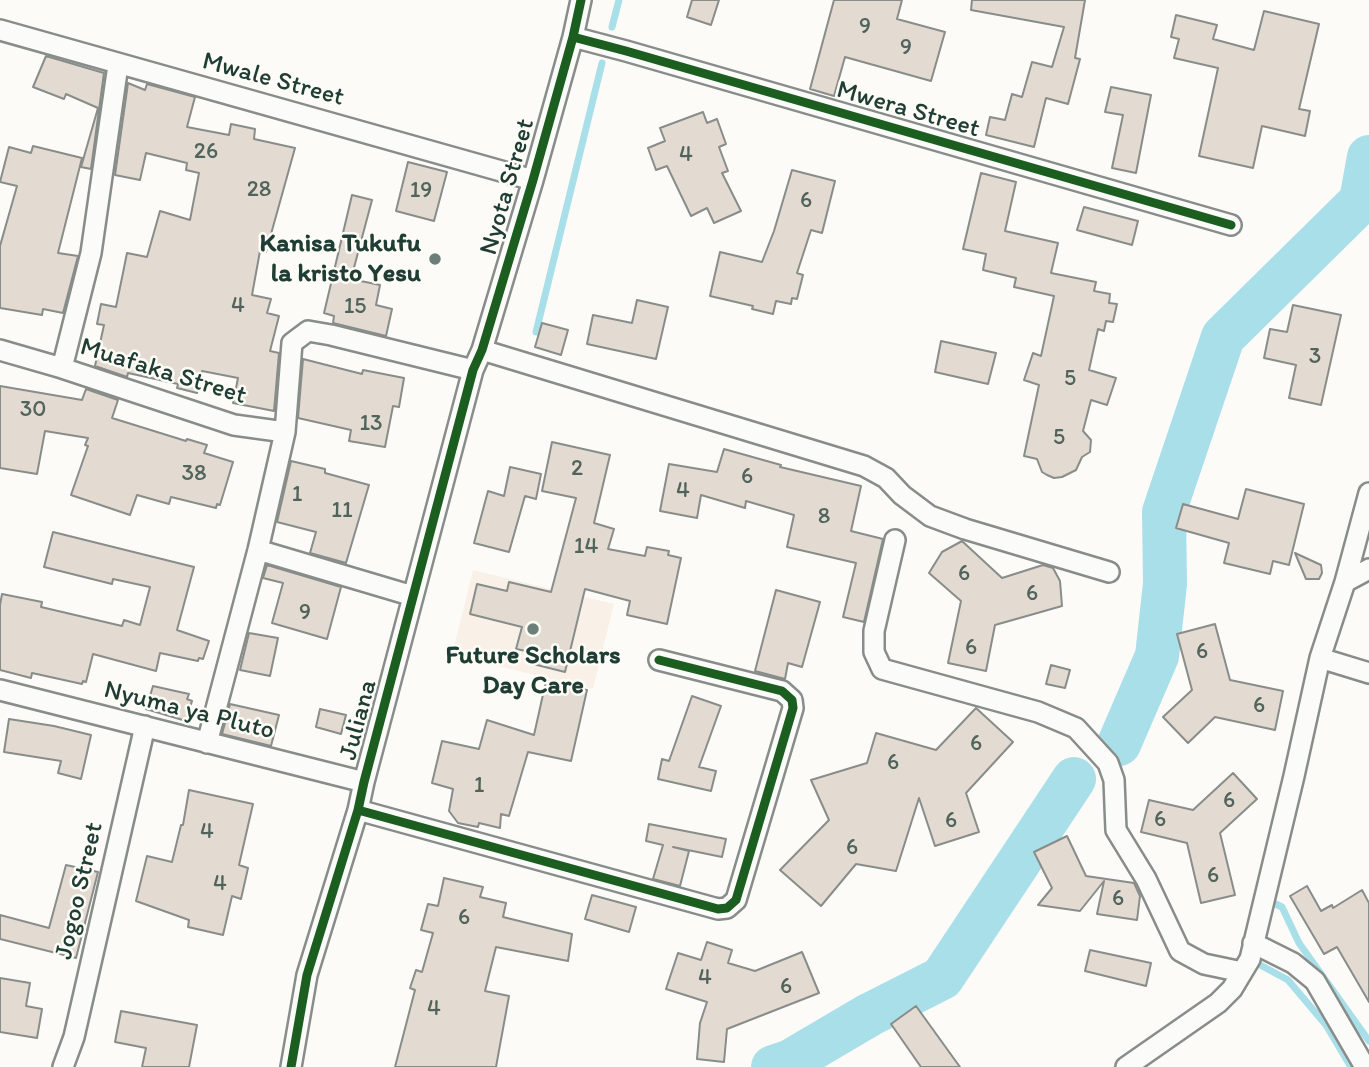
<!DOCTYPE html>
<style>
body{margin:0}
canvas{display:block;background:#fcfbf8}
</style>
<canvas width="1369" height="1067"></canvas>
<script>
const context = document.querySelector('canvas').getContext('2d');
context.lineJoin = 'round';
function fill(path, color) {
  context.fillStyle = color;
  context.fill(path, 'evenodd');
}
function poly(rows) {
  const path = new Path2D();
  for (const r of rows) {
    path.moveTo(r[0], r[1]);
    for (let i = 2; i < r.length; i += 2) path.lineTo(r[i], r[i + 1]);
  }
  return path;
}
function strokePath(path, color, width, dash) {
  context.strokeStyle = color;
  context.lineWidth = width;
  context.lineCap = dash ? 'butt' : 'round';
  context.setLineDash(dash || []);
  context.stroke(path);
}
function write(font, color, halo, rows, align = 'center') {
  context.font = font + ' Itim,sans-serif';
  context.lineWidth = 5;
  context.setLineDash([]);
  context.textBaseline = 'middle';
  context.strokeStyle = halo;
  context.fillStyle = color;
  for (const [text, x, y, turn = 0] of rows) {
    context.save();
    context.translate(x, y);
    context.rotate((+turn || 0) * Math.PI / 180);
    context.textAlign = isNaN(turn) ? turn : align;
    if (halo) context.strokeText(text, 0, 0);
    context.fillText(text, 0, 0);
    context.restore();
  }
}
fill(poly([
 [473,570,614,604,593,689,452,655]
]), '#f9f1e8');
strokePath(poly([
 [612,27,619,0],
 [536,332,602,63],
 [1267,900,1282,907,1299,943,1369,1041],
 [1251,960,1288,980,1326,1025,1351,1067]
]), '#a9dfe9', 7);
strokePath(poly([
 [1119,744,1157,656,1165,584,1164,512,1223,337,1361,201,1369,157],
 [773,1067,791,1061,869,1015,942,978,1074,779]
]), '#a9dfe9', 44);
const building = poly([
 [692,0,719,0,711,25,687,17,692,0],
 [834,0,902,0,897,19,945,32,931,81,845,57,834,96,810,89,834,0],
 [972,0,1085,0,1075,58,1080,59,1068,104,1046,98,1034,147,986,135,990,117,1005,120,1012,94,1022,97,1032,62,1052,67,1064,27,971,10,972,0],
 [1264,11,1319,24,1299,109,1310,111,1305,136,1262,126,1253,168,1199,156,1218,68,1174,58,1179,39,1171,37,1176,15,1217,25,1213,39,1254,50,1264,11],
 [46,56,104,73,91,169,81,167,98,108,66,94,64,99,33,87,46,56],
 [128,83,145,90,147,84,195,97,187,127,229,135,231,124,255,129,254,139,295,148,266,252,260,251,252,295,271,299,267,313,279,316,270,351,279,353,274,411,233,403,238,378,202,371,197,393,177,388,178,384,128,373,127,377,95,366,104,325,97,324,101,304,116,307,127,253,147,257,160,211,190,220,199,173,186,170,187,163,146,153,140,180,115,175,128,83],
 [1111,87,1151,95,1136,173,1112,168,1123,115,1105,112,1111,87],
 [703,112,707,123,717,119,726,144,719,147,728,171,722,173,741,211,714,223,707,208,691,216,667,166,656,170,648,148,665,141,660,128,703,112],
 [33,146,82,158,58,253,78,256,63,313,43,309,42,315,0,308,0,246,17,186,0,182,9,147,31,153,33,146],
 [408,162,447,172,434,221,396,211,408,162],
 [792,170,835,181,822,233,811,230,797,273,803,275,797,299,792,298,791,304,776,301,773,314,752,309,753,306,710,296,720,252,762,262,774,231,792,170],
 [981,173,1016,182,1005,231,1058,243,1051,273,1096,282,1094,291,1110,294,1109,303,1117,304,1113,322,1106,321,1104,331,1098,329,1089,370,1116,378,1107,405,1091,400,1083,431,1091,440,1090,452,1082,457,1076,470,1062,477,1054,478,1047,475,1042,472,1037,459,1024,456,1039,385,1024,380,1033,353,1041,356,1054,296,1014,287,1016,278,983,270,986,254,963,249,981,173],
 [352,195,372,200,351,279,380,285,376,305,392,309,386,336,333,323,334,316,324,313,352,195],
 [1084,207,1138,221,1132,245,1077,230,1084,207],
 [637,300,668,307,656,359,587,344,593,315,632,323,637,300],
 [1293,305,1341,315,1321,405,1289,398,1296,365,1264,358,1270,329,1287,332,1293,305],
 [542,323,568,330,561,355,535,347,542,323],
 [941,341,996,353,988,384,935,372,941,341],
 [303,359,362,374,363,370,404,378,399,407,393,406,385,447,349,441,351,430,298,418,303,359],
 [0,386,82,400,86,389,118,400,112,418,186,441,187,439,207,445,204,453,233,462,220,505,217,504,216,508,171,497,169,504,137,495,130,515,71,495,88,446,85,445,88,438,45,431,37,474,0,468,0,386],
 [552,442,610,455,594,523,614,529,608,549,645,556,647,547,669,551,668,555,681,558,667,624,627,615,630,601,585,589,565,672,533,664,536,653,516,649,522,627,470,614,477,584,507,591,509,582,551,592,576,498,542,491,552,442],
 [724,449,781,465,780,467,861,486,851,531,883,539,864,622,843,617,856,563,787,547,794,515,746,501,745,508,701,495,697,518,660,511,669,464,717,472,724,449],
 [291,461,325,469,325,473,369,485,346,563,310,553,316,532,277,522,291,461],
 [510,467,541,474,536,499,525,496,509,552,474,543,488,491,504,496,510,467],
 [1246,489,1304,504,1289,565,1273,561,1270,574,1224,563,1229,543,1176,528,1183,504,1238,519,1246,489],
 [53,532,194,567,177,630,209,641,203,659,199,658,198,661,160,653,156,671,93,654,86,682,83,681,82,684,32,673,31,678,0,670,0,605,2,594,42,602,41,607,122,626,124,620,140,625,150,587,113,579,112,584,44,567,53,532],
 [962,541,1002,578,1043,565,1053,568,1060,581,1062,606,995,625,986,671,948,663,961,601,929,573,942,552,962,541],
 [1295,553,1321,565,1322,573,1319,579,1306,579,1295,553],
 [267,565,341,587,327,639,272,623,283,583,263,578,267,565],
 [776,590,820,602,802,667,788,663,785,679,755,671,776,590],
 [1215,624,1230,680,1283,691,1275,730,1215,717,1188,743,1163,717,1192,690,1177,634,1215,624],
 [249,633,278,638,270,676,240,670,249,633],
 [1051,665,1070,670,1065,688,1046,684,1051,665],
 [546,681,587,690,571,761,528,752,509,816,501,814,500,828,479,823,478,827,458,823,449,811,453,789,432,783,442,741,479,749,487,720,534,735,546,681],
 [153,686,189,694,187,699,192,701,186,721,146,709,153,686],
 [692,696,721,706,699,767,716,771,711,791,658,779,662,759,669,761,692,696],
 [230,704,279,715,271,746,222,734,230,704],
 [976,708,1013,742,966,793,979,832,935,846,919,798,896,871,856,864,821,906,780,870,829,820,811,780,867,763,876,733,936,750,976,708],
 [320,709,346,715,341,734,316,727,320,709],
 [9,719,54,726,91,735,81,779,58,773,61,761,4,752,9,719],
 [1233,773,1257,799,1220,833,1235,895,1201,903,1187,843,1141,832,1149,800,1193,810,1233,773],
 [189,790,253,804,239,865,248,868,241,899,232,896,223,935,188,927,189,920,136,901,147,856,172,862,181,825,183,825,189,790],
 [649,824,726,839,722,857,673,847,689,851,680,886,653,879,663,845,646,841,649,824],
 [1067,836,1086,876,1134,883,1140,896,1137,920,1097,914,1104,881,1080,911,1038,905,1052,888,1034,852,1067,836],
 [66,865,98,872,76,958,0,939,0,915,49,928,66,865],
 [444,878,483,887,480,897,506,903,503,917,572,934,568,961,496,947,485,991,509,996,496,1067,395,1067,415,990,410,988,416,970,422,972,433,933,421,930,428,904,438,906,444,878],
 [1307,886,1321,911,1332,905,1333,908,1362,890,1369,903,1369,1002,1337,947,1324,954,1290,896,1307,886],
 [592,895,636,907,629,932,585,919,592,895],
 [707,942,732,950,728,963,755,971,802,952,819,993,727,1029,724,1062,697,1059,700,1023,707,1002,666,989,678,953,701,960,707,942],
 [1090,950,1151,963,1146,986,1085,971,1090,950],
 [0,978,30,983,26,1006,42,1009,37,1038,0,1032,0,978],
 [916,1006,960,1067,921,1067,891,1024,916,1006],
 [121,1011,197,1025,189,1067,142,1067,146,1048,115,1042,121,1011]
]);
fill(building, '#e3dbd2');
strokePath(building, '#888d8a', 2);
const minor = poly([
 [0,30,533,180],
 [573,37,626,51,1231,225],
 [0,350,62,368,234,425,285,432,292,343,308,331,331,335,473,370],
 [482,350,864,466,886,478,902,495,930,516,965,529,1109,572],
 [62,368,91,253,118,65],
 [895,540,874,631,874,652,882,669,1038,712,1076,728,1108,763,1114,780,1116,830,1146,879,1180,951,1204,964,1242,972],
 [258,550,413,596],
 [1345,582,1369,569],
 [1320,658,1369,673],
 [0,690,364,782],
 [207,743,258,550,285,432],
 [358,810,718,909,727,908,736,900,793,708,792,700,782,691,659,660],
 [1253,943,1293,963,1315,981,1365,1067],
 [63,1067,74,1037,145,726],
 [291,1067,307,975,358,810,364,782,473,370,482,350,533,180,573,37,581,0],
 [1126,1067,1218,1003,1232,989,1250,959,1294,776,1320,658,1345,582,1369,493]
]);
strokePath(minor, '#888d8a', 24);
strokePath(minor, '#fbfbf9', 19);
strokePath(poly([
 [573,37,626,51,1231,225],
 [358,810,718,909,727,908,736,900,793,708,792,700,782,691,659,660],
 [291,1067,307,975,358,810,364,782,473,370,482,350,533,180,573,37,581,0]
]), '#1b5e20', 9);
for (const [x, y, r, color] of [
 [435,259,7,"#6c8079"],
 [533,629,7,"#6c8079"]
]) {
  const dot = new Path2D();
  dot.arc(x, y, r, 0, 2 * Math.PI);
  context.fillStyle = color;
  context.fill(dot);
  strokePath(dot, '#fdfcf7', 2.5);
}
write('23px', '#50645c', null, [
 ["9",865,27],
 ["9",906,48],
 ["26",206,152],
 ["4",686,155],
 ["28",259,190],
 ["19",421,191],
 ["6",806,201],
 ["4",238,306],
 ["15",355,307],
 ["3",1315,357],
 ["5",1070,379],
 ["30",33,410],
 ["13",371,424],
 ["5",1059,438],
 ["2",577,469],
 ["38",194,474],
 ["6",747,477],
 ["4",683,491],
 ["1",297,495],
 ["11",342,511],
 ["8",824,517],
 ["14",586,547],
 ["6",964,574],
 ["6",1032,594],
 ["9",305,613],
 ["6",971,648],
 ["6",1202,652],
 ["6",1259,706],
 ["6",976,744],
 ["6",893,763],
 ["1",479,786],
 ["6",1229,801],
 ["6",1160,820],
 ["6",951,821],
 ["4",207,832],
 ["6",852,848],
 ["6",1213,876],
 ["4",220,884],
 ["6",1118,899],
 ["6",464,918],
 ["4",705,978],
 ["6",786,987],
 ["4",434,1009]
]);
write('26px', '#1f3d34', '#fdfcf7', [
 ["Mwale Street",273,80,15],
 ["Mwera Street",908,110,16],
 ["Nyota Street",508,187,-74],
 ["Muafaka Street",163,372,17],
 ["Nyuma ya Pluto",189,711,14],
 ["Juliana",359,720,-75],
 ["Jogoo Street",80,891,-77]
]);
write('bold 26px', '#1f3d34', '#fdfcf7', [
 ["Kanisa Tukufu",421,244],
 ["la kristo Yesu",421,274],
 ["Future Scholars",533,656,"center"],
 ["Day Care",533,686,"center"]
], 'right');
</script>
